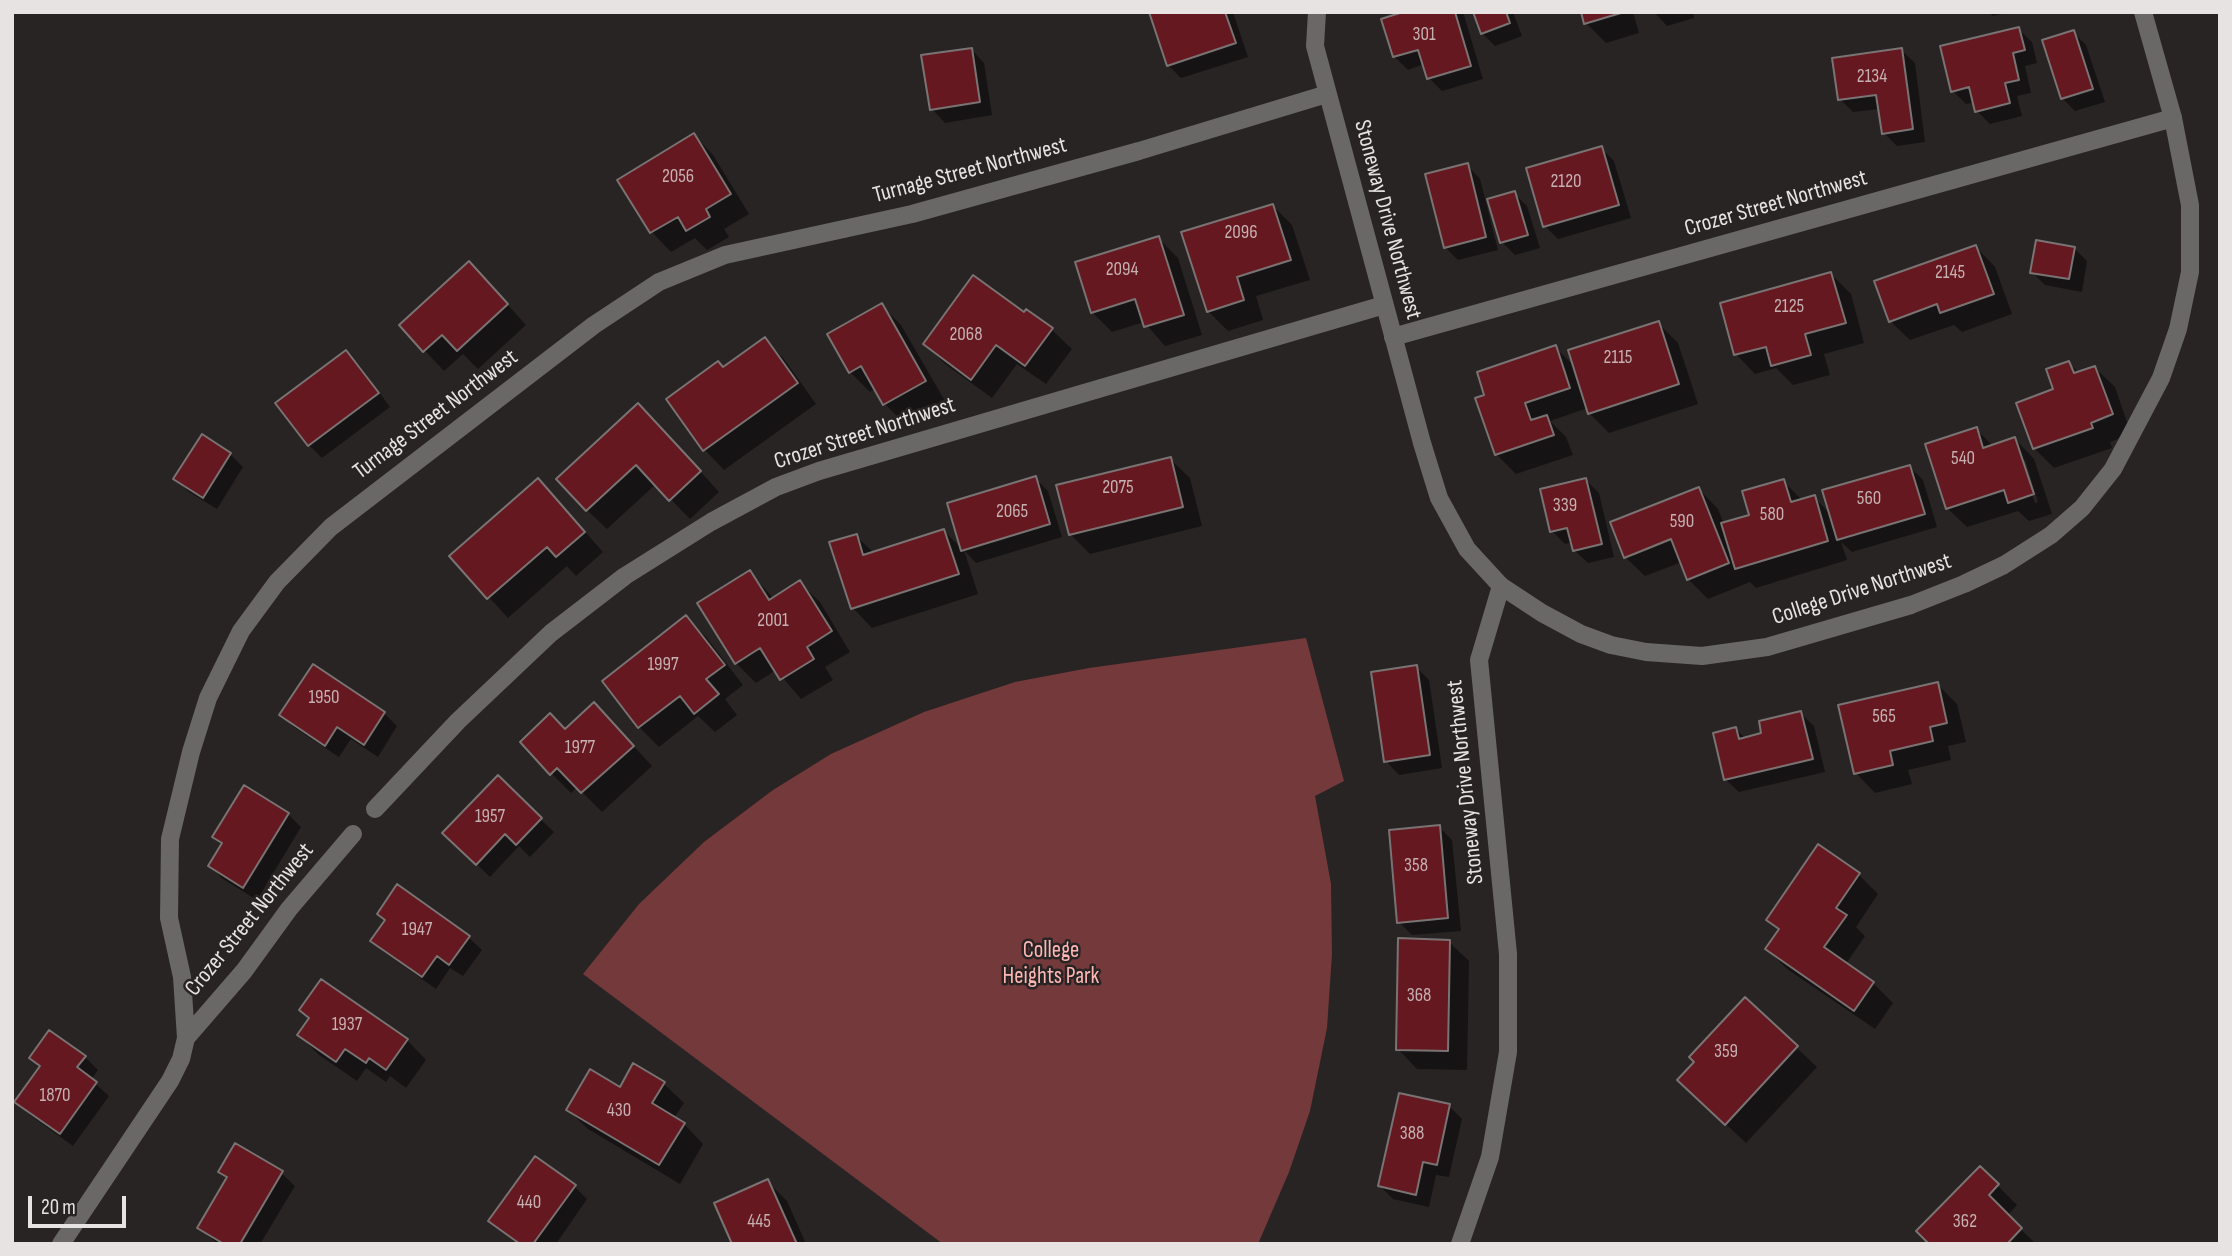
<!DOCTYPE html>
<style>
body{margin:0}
#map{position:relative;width:2232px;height:1256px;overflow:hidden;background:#292424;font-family:"Sofia Sans Condensed",sans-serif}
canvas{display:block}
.frame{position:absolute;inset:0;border:14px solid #e6e3e2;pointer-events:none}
.scale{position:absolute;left:28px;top:1196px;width:98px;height:32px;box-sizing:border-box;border:4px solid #e6e3e2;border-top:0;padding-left:9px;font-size:21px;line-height:24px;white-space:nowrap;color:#e6e3e2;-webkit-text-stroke:5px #292424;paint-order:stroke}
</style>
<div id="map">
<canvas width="2232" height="1256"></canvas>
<div class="frame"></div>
<div class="scale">20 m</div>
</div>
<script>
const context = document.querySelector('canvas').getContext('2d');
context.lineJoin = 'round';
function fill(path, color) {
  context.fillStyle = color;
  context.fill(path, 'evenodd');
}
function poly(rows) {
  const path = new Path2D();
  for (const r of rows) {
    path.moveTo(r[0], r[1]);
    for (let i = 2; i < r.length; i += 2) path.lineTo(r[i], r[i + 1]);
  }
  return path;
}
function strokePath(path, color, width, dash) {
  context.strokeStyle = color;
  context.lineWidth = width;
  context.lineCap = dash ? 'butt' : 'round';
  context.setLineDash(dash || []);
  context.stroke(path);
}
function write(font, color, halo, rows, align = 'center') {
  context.font = font + ' "Sofia Sans Condensed",sans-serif';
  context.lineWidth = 5;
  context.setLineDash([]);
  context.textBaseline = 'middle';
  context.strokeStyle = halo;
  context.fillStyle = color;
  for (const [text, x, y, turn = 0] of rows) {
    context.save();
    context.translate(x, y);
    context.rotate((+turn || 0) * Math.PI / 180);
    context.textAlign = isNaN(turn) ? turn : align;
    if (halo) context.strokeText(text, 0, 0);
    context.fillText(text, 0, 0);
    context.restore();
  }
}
fill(poly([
 [1306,638,1344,781,1315,796,1331,884,1332,954,1327,1028,1310,1111,1289,1172,1258,1244,943,1244,583,974,639,904,704,842,773,790,831,754,924,712,1015,682,1089,668]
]), '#74393a');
fill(poly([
 [1151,12,1233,12,1248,57,1181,78,1168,65],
 [1410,12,1463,12,1483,79,1442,91,1429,78,1424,64,1408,70,1394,56],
 [1474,12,1513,12,1522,36,1495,46,1482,33],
 [1582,12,1633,12,1639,33,1606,43,1586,23],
 [1654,12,1693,12,1694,18,1667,26],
 [1988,12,2010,12,1993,16],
 [2018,29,2032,42,2037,63,2025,66,2031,93,2017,96,2022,116,1990,124,1977,111,1975,102,1966,104,1953,91],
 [2073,32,2086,45,2105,102,2075,111,2062,98],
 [971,49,984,63,992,115,945,123,932,109],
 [1901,50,1915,63,1925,142,1897,146,1884,133,1880,109,1853,112,1840,99],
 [694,135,713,155,749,214,724,229,729,237,707,250,695,238,671,252,652,232,620,180],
 [1601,148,1614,161,1631,218,1558,239,1545,226],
 [1467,165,1480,179,1498,250,1458,260,1445,247],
 [1514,193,1527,206,1540,248,1515,255,1502,242],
 [1273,206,1292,225,1310,280,1256,296,1263,320,1228,331,1208,311],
 [1158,238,1178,258,1202,335,1165,346,1144,322,1112,332,1092,312],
 [1976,247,1995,267,2012,314,1962,332,1954,325,1910,340,1890,321],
 [2074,248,2087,261,2082,292,2045,285,2032,272],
 [1831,274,1851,294,1864,343,1824,354,1830,375,1793,385,1776,368,1755,374,1736,354],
 [488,283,526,325,478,369,463,354,444,371,401,325],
 [881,305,901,325,945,401,905,424,885,404,876,388,870,392,850,372],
 [1027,311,1052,330,1072,349,1046,384,1017,364,992,398,945,364,925,344,1024,315],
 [1658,323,1678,343,1698,404,1609,433,1589,413,1588,408,1550,421,1566,437,1573,455,1516,474,1496,454,1486,396,1555,347,1575,367],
 [765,340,784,359,816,404,724,470,705,450,668,399,724,369],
 [346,352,359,365,390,407,322,458,309,445],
 [2069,363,2079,373,2095,368,2115,387,2131,434,2110,442,2112,448,2054,468,2034,448,2055,390],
 [658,425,719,492,690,519,656,484,607,529,587,510],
 [1976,429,1993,446,2015,439,2034,459,2052,514,2029,521,2018,511,1967,527,1947,508],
 [2021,460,2025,460,2038,502,2035,503],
 [230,454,243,467,217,509,189,492,175,479],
 [1170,459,1190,478,1202,526,1090,554,1070,534],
 [1910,467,1923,480,1937,527,1852,552,1841,542,1847,560,1756,588,1750,582,1708,599,1688,579,1682,562,1645,576,1625,557,1699,489,1718,509,1724,524,1751,516,1783,481,1803,501,1814,497,1831,515],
 [1678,534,1680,537,1633,556,1633,552],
 [1035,478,1048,491,1062,537,976,563,964,550,978,594,872,628,853,608,856,536,874,553,944,531,963,550],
 [1586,480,1599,493,1614,557,1588,563,1574,550,1573,542,1565,544,1552,531],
 [557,500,603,552,576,576,567,566,508,618,451,556],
 [750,572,774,599,800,583,820,602,850,652,825,667,833,680,801,699,776,670,756,683,736,663],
 [686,618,706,637,743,685,725,699,737,715,715,732,698,716,659,747,639,727],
 [313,667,384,713,397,726,378,757,351,739,339,757,295,728,282,715],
 [1416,667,1429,680,1442,768,1399,775,1386,761],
 [1937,684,1957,704,1966,742,1948,746,1951,760,1908,770,1912,784,1875,793,1856,773],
 [1800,713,1814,726,1825,772,1739,792,1725,779,1736,729,1746,739,1763,735],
 [613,724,652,766,602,812,577,787,571,793,551,773,565,731],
 [498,778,554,832,530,857,519,846,490,877,445,833],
 [245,788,288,814,301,827,257,900,223,879,210,866,223,845,214,837],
 [1439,827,1452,840,1461,931,1412,935,1399,922],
 [1858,874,1878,894,1856,927,1865,936,1846,964,1873,983,1893,1003,1875,1029,1787,969,1767,949,1780,931,1768,919],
 [379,914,468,937,482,950,463,976,450,968,436,989,385,953,372,940,386,921],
 [1449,942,1469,961,1467,1070,1417,1069,1398,1049],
 [1745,999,1817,1067,1746,1143,1699,1099,1696,1062],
 [299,1035,407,1040,426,1060,406,1088,390,1076,386,1082,366,1068,357,1081,319,1055],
 [85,1057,98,1070,91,1080,109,1096,73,1146,30,1115,17,1102,41,1068,31,1058],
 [664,1084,684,1103,674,1118,684,1124,703,1144,680,1184,588,1129,568,1110,620,1089],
 [1449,1106,1462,1119,1449,1177,1436,1175,1429,1207,1393,1199,1380,1186],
 [1980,1168,2017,1205,2007,1216,2036,1244,1931,1244],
 [220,1172,281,1173,295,1186,260,1244,218,1244,200,1228,228,1179],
 [767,1181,787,1201,806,1244,734,1244],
 [574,1186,587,1199,556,1244,517,1244,491,1221]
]), '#0007');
const building = poly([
 [1149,12,1225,12,1236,43,1167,66,1149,12],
 [1403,12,1455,12,1471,66,1427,79,1418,50,1393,57,1381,19,1403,12],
 [1473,12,1506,12,1510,23,1481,34,1473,12],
 [1581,12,1621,12,1621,13,1584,24,1581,12],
 [2019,27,2025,50,2013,53,2019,80,2005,83,2010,103,1975,112,1969,87,1951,92,1940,46,2019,27],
 [2074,30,2093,89,2061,99,2042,40,2074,30],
 [972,48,980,102,930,110,921,55,972,48],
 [1902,48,1913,129,1882,134,1876,95,1838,100,1832,58,1902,48],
 [694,133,731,194,706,209,710,217,686,231,678,217,650,233,617,180,694,133],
 [1602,146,1619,205,1543,227,1526,168,1602,146],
 [1468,163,1486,237,1444,248,1425,174,1468,163],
 [1515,191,1528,235,1500,243,1487,199,1515,191],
 [1273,204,1291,260,1237,277,1244,300,1207,312,1181,232,1273,204],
 [1159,236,1184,315,1144,327,1135,299,1091,313,1075,262,1159,236],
 [2036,240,2075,247,2069,279,2030,273,2036,240],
 [1976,245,1994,294,1940,313,1937,304,1889,322,1874,281,1976,245],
 [469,261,508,304,457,351,442,335,423,352,399,325,469,261],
 [1831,272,1846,323,1805,334,1811,355,1771,366,1766,347,1734,355,1720,303,1831,272],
 [973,275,1024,312,1026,309,1053,328,1025,366,996,345,971,380,923,344,973,275],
 [882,303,926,381,883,405,861,366,849,373,827,334,882,303],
 [1659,321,1679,384,1588,414,1568,350,1659,321],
 [765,337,798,383,703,451,666,399,718,361,723,367,765,337],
 [1556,345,1570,388,1525,403,1531,420,1547,415,1554,435,1495,455,1475,398,1484,395,1477,372,1556,345],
 [346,350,379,393,308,446,275,403,346,350],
 [2069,361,2074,373,2095,366,2113,414,2091,423,2093,428,2033,449,2016,403,2053,389,2046,369,2069,361],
 [638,403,701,471,669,501,636,465,586,511,556,479,638,403],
 [1977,427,1983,448,2015,437,2034,494,2008,503,2004,490,1946,509,1925,444,1977,427],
 [202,434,231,453,203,498,173,479,202,434],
 [1171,457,1183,507,1069,535,1056,485,1171,457],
 [1910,465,1925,514,1837,540,1822,490,1910,465],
 [1036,476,1050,524,961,551,947,503,1036,476],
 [538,478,585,532,556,557,547,547,487,599,449,556,538,478],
 [1586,478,1602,544,1573,551,1567,528,1550,532,1540,489,1586,478],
 [1784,479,1791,502,1815,495,1828,541,1735,569,1721,523,1749,515,1742,491,1784,479],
 [1699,487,1729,563,1687,580,1671,539,1624,558,1610,522,1699,487],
 [944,529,959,574,851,609,829,542,857,534,863,555,944,529],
 [750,570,769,600,800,580,832,631,807,647,814,659,780,680,760,648,735,664,697,603,750,570],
 [686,615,725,665,706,679,719,694,694,714,680,696,638,728,602,681,686,615],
 [313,664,385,712,364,745,337,727,325,746,279,715,313,664],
 [1417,665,1430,755,1384,762,1371,672,1417,665],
 [1938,682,1947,723,1930,727,1933,741,1890,751,1893,765,1854,774,1838,705,1938,682],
 [594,702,634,746,581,793,557,768,550,775,520,742,550,713,565,729,594,702],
 [1801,711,1813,759,1724,780,1713,733,1736,727,1739,739,1761,733,1759,721,1801,711],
 [498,775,542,818,516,845,505,834,476,865,442,833,498,775],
 [244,785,289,813,243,888,208,866,222,843,212,837,244,785],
 [1440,825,1448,918,1397,923,1389,830,1440,825],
 [1818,844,1860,873,1836,908,1847,915,1824,947,1874,982,1854,1011,1765,949,1779,929,1766,920,1818,844],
 [397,884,470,936,449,965,437,956,422,977,370,941,385,920,377,914,397,884],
 [1398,938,1450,940,1448,1051,1396,1050,1398,938],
 [321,979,408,1039,386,1070,369,1058,366,1063,345,1049,336,1062,297,1035,309,1018,299,1010,321,979],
 [1745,997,1798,1046,1725,1125,1677,1080,1694,1062,1689,1057,1745,997],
 [49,1030,86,1056,77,1067,97,1082,60,1134,14,1102,40,1066,29,1058,49,1030],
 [633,1063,665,1082,652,1103,685,1123,659,1165,566,1110,590,1069,620,1087,633,1063],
 [1399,1093,1450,1104,1437,1165,1423,1162,1416,1195,1378,1186,1399,1093],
 [235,1143,283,1171,240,1244,224,1244,197,1228,227,1177,218,1172,235,1143],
 [535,1156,576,1185,533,1244,520,1244,488,1221,535,1156],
 [1980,1166,1999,1184,1989,1195,2022,1228,2007,1244,1929,1244,1916,1231,1980,1166],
 [768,1179,797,1244,732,1244,714,1203,768,1179]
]);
fill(building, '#65181f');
strokePath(building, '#797373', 2);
strokePath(poly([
 [1393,337,2173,118],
 [375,809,458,721,551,633,625,576,711,522,776,487,819,471,1384,305],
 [186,1038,244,971,289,909,353,834],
 [61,1244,170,1081,181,1059,186,1038,182,977,169,918,170,839,191,752,208,698,241,631,277,582,331,527,594,325,659,282,725,255,912,214,1139,151,1327,94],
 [1460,1244,1490,1157,1508,1052,1508,954,1479,660,1501,586]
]), '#6a6767', 18);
strokePath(poly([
 [1317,12,1315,46,1422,443,1439,498,1467,549,1501,586,1542,613,1581,634,1611,645,1646,652,1702,656,1767,647,1911,605,1964,584,2004,565,2051,535,2082,508,2113,469,2161,378,2178,329,2190,272,2190,205,2173,118,2143,12]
]), '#6a6767', 18);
write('19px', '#c6b0b1', null, [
 ["301",1424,35],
 ["2134",1872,77],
 ["2056",678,177],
 ["2120",1566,182],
 ["2096",1241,233],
 ["2094",1122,270],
 ["2145",1950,273],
 ["2125",1789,307],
 ["2068",966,335],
 ["2115",1618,358],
 ["540",1963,459],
 ["2075",1118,488],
 ["560",1869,499],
 ["339",1565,506],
 ["2065",1012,512],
 ["580",1772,515],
 ["590",1682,522],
 ["2001",773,621],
 ["1997",663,665],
 ["1950",324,698],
 ["565",1884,717],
 ["1977",580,748],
 ["1957",490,817],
 ["358",1416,866],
 ["1947",417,930],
 ["368",1419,996],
 ["1937",347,1025],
 ["359",1726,1052],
 ["1870",55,1096],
 ["430",619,1111],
 ["388",1412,1134],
 ["440",529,1203],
 ["445",759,1222],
 ["362",1965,1222]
]);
write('23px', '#e6e3e2', '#292424', [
 ["Turnage Street Northwest",970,171,-15],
 ["Crozer Street Northwest",1776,204,-16],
 ["Stoneway Drive Northwest",1387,220,75],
 ["Turnage Street Northwest",436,415,-37],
 ["Crozer Street Northwest",865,434,-18],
 ["College Drive Northwest",1862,590,-18],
 ["Stoneway Drive Northwest",1466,782,-96],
 ["Crozer Street Northwest",250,920,-51]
]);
write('23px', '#feb7b5', '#292424', [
 ["College",1051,951],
 ["Heights Park",1051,977]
]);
</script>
